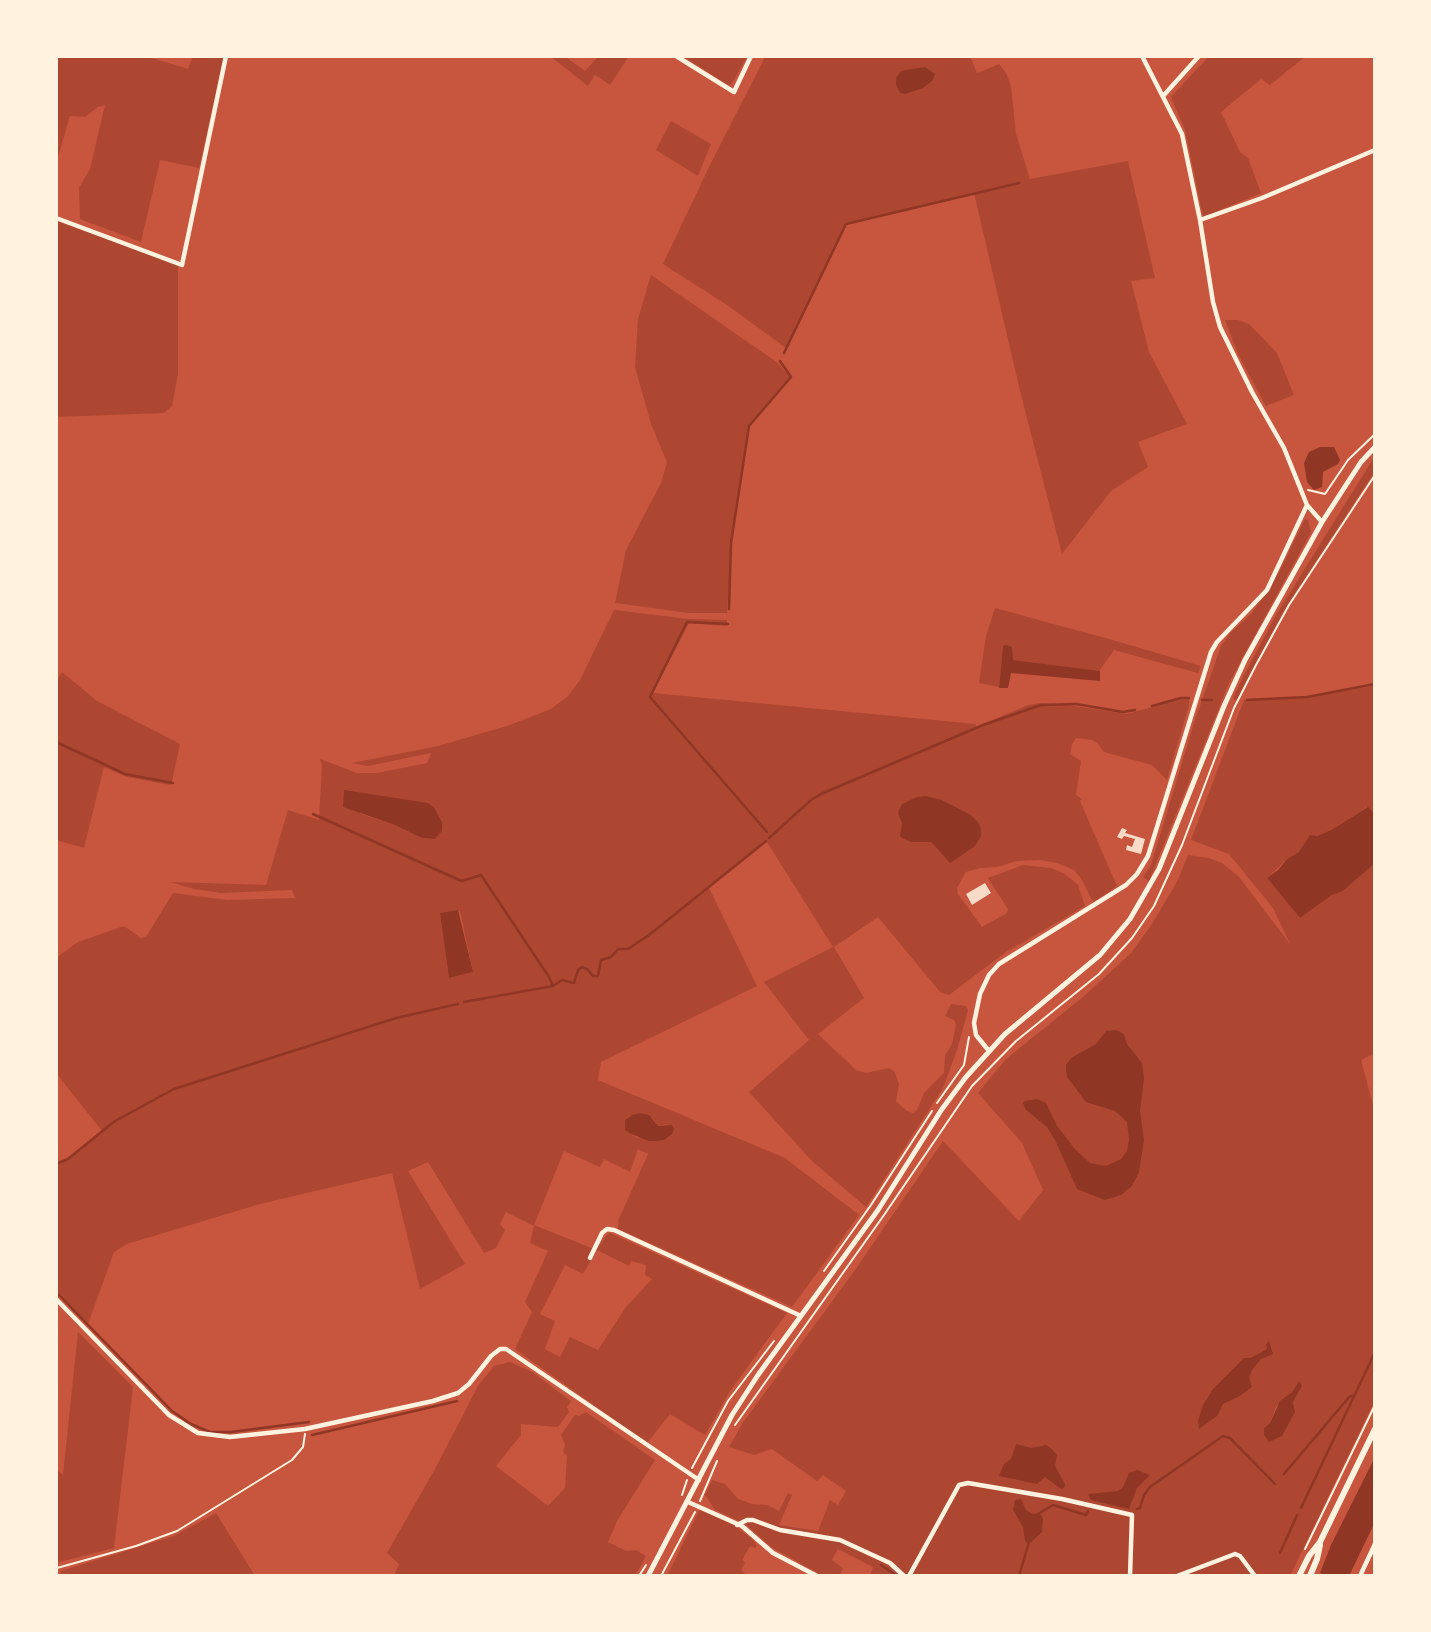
<!DOCTYPE html>
<style>
body{margin:0}
#map{position:relative;width:1431px;height:1632px;overflow:hidden;background:#c8553d;font-family:Mulish,sans-serif}
canvas{display:block}
.frame{position:absolute;inset:0;border:58px solid #fff3e0;pointer-events:none}
</style>
<div id="map">
<canvas width="1431" height="1632"></canvas>
<div class="frame"></div>
</div>
<script>
const context = document.querySelector('canvas').getContext('2d');
context.lineJoin = 'round';
function fill(path, color) {
  context.fillStyle = color;
  context.fill(path, 'evenodd');
}
function poly(rows) {
  const path = new Path2D();
  for (const r of rows) {
    path.moveTo(r[0], r[1]);
    for (let i = 2; i < r.length; i += 2) path.lineTo(r[i], r[i + 1]);
  }
  return path;
}
function strokePath(path, color, width, dash) {
  context.strokeStyle = color;
  context.lineWidth = width;
  context.lineCap = dash ? 'butt' : 'round';
  context.setLineDash(dash || []);
  context.stroke(path);
}
fill(poly([
 [56,56,152,56,152,58,188,69,193,56,224,56,199,168,160,160,141,242,80,219,79,188,90,169,105,105,98,107,85,117,70,116,56,164],
 [550,56,564,56,585,71,599,56,629,56,610,85,595,75,588,86],
 [683,56,747,56,747,57,731,85,726,84],
 [768,56,970,56,977,73,999,64,1006,73,1011,86,1016,134,1030,179,1128,161,1155,278,1131,281,1149,352,1187,424,1138,442,1148,467,1111,491,1062,554,1021,395,974,193,846,223,786,348,730,307,663,264,709,167,765,57],
 [1209,56,1306,56,1270,85,1261,79,1221,112,1240,152,1248,158,1261,193,1203,217,1185,130,1171,97],
 [671,121,711,144,698,176,656,150],
 [56,220,178,266,178,374,172,406,164,413,56,417],
 [651,275,778,363,790,377,748,426,732,538,727,613,689,613,615,603,626,550,661,483,667,462,651,424,635,367,638,319],
 [1225,320,1238,320,1249,324,1277,353,1294,395,1266,406,1238,354],
 [1375,456,1375,471,1285,609,1236,701,1233,698,1243,677,1276,615],
 [1305,519,1308,520,1311,532,1229,683,1149,881,1143,877,1151,865,1195,720,1221,646,1231,632,1251,614,1262,599,1280,570],
 [995,608,1116,641,1201,666,1198,673,1114,650,1099,671,1013,660,1003,646,999,687,979,683,986,636],
 [614,610,688,619,727,620,727,626,689,623,653,693,976,724,976,727,1028,705,1040,703,1068,705,1127,714,1174,701,1189,699,1189,705,1167,780,1152,765,1104,752,1098,744,1092,740,1076,738,1072,744,1070,754,1081,761,1076,795,1082,799,1080,801,1117,886,1100,898,1093,902,1081,878,1074,870,1057,863,1040,860,1017,861,997,867,980,868,966,872,957,888,958,894,982,927,1007,913,1008,909,988,878,1023,865,1051,868,1065,874,1078,885,1085,906,1006,952,949,995,940,992,878,917,834,947,864,998,818,1034,856,1070,866,1073,889,1068,895,1072,899,1084,896,1101,907,1111,913,1113,917,1110,924,1093,944,1073,945,1055,952,1044,956,1025,954,1020,945,1016,951,1004,966,1006,968,1010,957,1050,943,1088,866,1207,812,1161,749,1092,809,1040,764,982,833,947,767,842,709,888,757,986,601,1062,598,1080,785,1158,859,1215,792,1307,618,1229,618,1221,648,1154,638,1149,630,1172,604,1159,600,1167,564,1151,534,1225,596,1250,607,1235,610,1233,787,1313,730,1391,705,1435,670,1414,647,1443,515,1349,532,1312,525,1302,548,1251,530,1243,534,1226,506,1212,500,1224,505,1230,496,1248,484,1253,428,1162,408,1171,465,1264,420,1289,392,1173,260,1204,127,1244,114,1252,88,1324,56,1292,56,1167,102,1131,56,1073,56,958,78,942,124,926,141,938,146,937,173,893,227,900,295,898,292,890,221,893,194,889,170,882,266,885,288,810,319,820,322,765,320,759,357,773,377,773,427,763,431,753,368,766,352,763,438,746,507,726,551,709,568,696,580,680],
 [343,791,428,803,434,807,442,822,442,831,435,839,422,838,395,825,361,814],
 [942,800,971,815,950,863,931,842,920,840,901,830,902,823,898,814],
 [460,911,473,972,449,978,440,913],
 [640,1113,653,1119,658,1126,668,1124,637,1138,625,1130,628,1117],
 [597,1250,629,1266,631,1261,646,1265,645,1275,652,1279,626,1307,598,1350,570,1337,560,1357,545,1349,555,1321,540,1314,565,1265,583,1274],
 [62,672,97,701,180,744,171,785,127,777,104,767,84,848,56,840,56,681],
 [1375,686,1375,814,1367,807,1331,830,1317,836,1310,836,1299,852,1287,859,1267,878,1300,918,1332,895,1343,891,1375,863,1375,1053,1361,1060,1375,1113,1375,1400,1290,1576,870,1576,873,1567,838,1549,832,1560,843,1568,839,1576,823,1576,771,1547,745,1524,715,1510,705,1495,712,1480,725,1484,738,1499,752,1504,768,1505,779,1511,788,1493,792,1495,779,1525,818,1531,830,1500,838,1505,846,1491,823,1475,817,1481,772,1449,754,1455,729,1447,744,1421,853,1273,943,1141,1019,1221,1043,1190,1022,1143,978,1093,1006,1059,1083,997,1131,953,1152,924,1178,880,1188,855,1209,858,1222,863,1239,877,1290,944,1273,908,1229,854,1191,840,1244,700,1294,699],
 [1297,1383,1302,1386,1293,1402,1295,1409,1286,1428,1264,1428,1270,1423,1276,1407,1291,1393],
 [78,1332,133,1387,114,1548,56,1563,56,1469,63,1475],
 [510,1362,532,1372,571,1401,567,1407,569,1412,558,1427,521,1424,521,1435,496,1466,548,1506,565,1488,567,1456,563,1452,565,1445,561,1435,575,1415,579,1416,586,1412,655,1460,617,1521,608,1542,626,1551,636,1550,646,1556,635,1576,394,1576,399,1564,387,1553,435,1469,478,1386,494,1366],
 [700,1509,734,1525,753,1540,757,1546,755,1548,750,1546,742,1560,745,1563,741,1570,747,1576,667,1576],
 [216,1513,255,1576,60,1576,61,1571,174,1536]
]), '#ae4732');
fill(poly([
 [925,67,935,74,933,80,923,88,905,94,900,93,896,84,896,78,901,71],
 [1320,447,1334,447,1340,460,1338,464,1323,472,1322,487,1314,490,1307,482,1304,463,1309,452],
 [1006,645,1012,647,1013,660,1100,671,1100,681,1011,673,1008,688,999,688,1003,646],
 [344,790,428,803,434,807,442,822,442,831,435,839,422,838,395,825,343,807],
 [917,797,926,796,942,800,971,815,978,822,981,829,981,836,975,846,950,863,931,842,911,842,902,838,900,836,902,823,898,814,899,810,902,804],
 [1368,807,1375,814,1375,863,1343,891,1332,895,1300,918,1267,878,1278,870,1287,859,1299,852,1310,835,1317,836,1331,830],
 [458,910,473,972,449,978,440,913],
 [1116,1030,1124,1034,1127,1044,1142,1063,1144,1078,1140,1111,1144,1140,1139,1172,1132,1186,1121,1195,1105,1200,1077,1189,1055,1140,1047,1127,1026,1110,1023,1103,1025,1101,1037,1099,1046,1103,1057,1126,1075,1149,1090,1163,1106,1166,1121,1159,1127,1151,1129,1140,1127,1122,1115,1111,1086,1102,1067,1077,1066,1071,1066,1065,1071,1058,1096,1044,1106,1031],
 [640,1113,649,1115,658,1126,672,1125,674,1129,672,1134,664,1140,657,1141,649,1141,631,1134,625,1130,625,1120,632,1115],
 [1269,1341,1273,1354,1261,1359,1252,1370,1249,1377,1252,1387,1238,1397,1223,1404,1217,1416,1199,1429,1198,1421,1203,1405,1213,1389,1244,1358,1251,1358,1267,1349,1266,1344],
 [1299,1381,1302,1386,1293,1402,1295,1412,1282,1436,1269,1442,1264,1435,1264,1428,1270,1423,1280,1401,1291,1393],
 [1016,1444,1031,1448,1046,1445,1052,1449,1057,1455,1055,1466,1065,1484,1064,1488,1061,1489,1045,1477,1037,1484,999,1476,1004,1464,1011,1459],
 [1375,1457,1375,1522,1349,1576,1326,1576,1320,1573,1331,1545],
 [1137,1470,1150,1475,1137,1488,1129,1509,1091,1500,1088,1494,1118,1491,1123,1487,1129,1473],
 [1021,1499,1026,1510,1033,1514,1039,1513,1043,1518,1042,1532,1029,1544,1025,1541,1023,1527,1013,1510,1015,1500]
]), '#8f3625');
strokePath(poly([
 [784,353,846,224,1019,183],
 [729,609,731,543,749,426,791,377,780,361],
 [728,624,687,622,650,697,767,832],
 [1202,700,1212,700],
 [1247,700,1307,697,1375,684],
 [1152,706,1181,698,1189,698],
 [56,742,125,774,173,783],
 [313,814,457,879,462,881,481,875,549,977,553,986],
 [769,838,811,800,821,794,983,725,1041,705,1076,704,1123,712,1135,710],
 [464,1002,553,986,562,980,574,983,578,970,582,967,587,969,593,976,598,976,601,960,611,957,618,949,628,949,649,935,766,841],
 [56,1164,68,1159,115,1121,174,1089,396,1018,458,1004],
 [56,1292,172,1411,191,1424,210,1432,231,1432,309,1422],
 [312,1435,457,1401],
 [1284,1474,1350,1396,1353,1396],
 [1301,1508,1375,1352],
 [1137,1509,1140,1508,1144,1495,1150,1487,1223,1436,1230,1438,1275,1484],
 [1038,1514,1053,1505,1086,1515,1088,1511],
 [1280,1553,1297,1515],
 [881,1565,897,1576],
 [1019,1576,1029,1542]
]), '#8f3625', 2.5);
fill(poly([
 [1122,828,1127,830,1125,833,1145,839,1141,854,1126,850,1127,845,1132,847,1135,839,1124,836,1122,839,1117,837],
 [985,883,991,893,972,905,966,894]
]), '#f7dbc8');
strokePath(poly([
 [1308,490,1325,494,1348,460,1375,434],
 [937,1103,964,1065,969,1037],
 [824,1271,871,1205,932,1111],
 [735,1425,884,1215,972,1086,1016,1041,1099,974,1132,938,1154,906,1182,845,1234,708,1256,665,1289,605,1375,475],
 [692,1468,728,1401,774,1341],
 [682,1495,687,1480],
 [700,1501,717,1461],
 [1305,1549,1375,1405],
 [57,1576,57,1568,136,1546,177,1531,292,1460,303,1447,305,1434],
 [639,1576,646,1565],
 [661,1576,695,1512]
]), '#fff3e0', 2);
strokePath(poly([
 [676,56,734,92,751,56],
 [1142,56,1182,134,1200,220,1213,302,1220,327,1252,392,1284,448,1307,505,1322,522],
 [1164,95,1199,56],
 [56,218,182,265,226,56],
 [1200,220,1262,198,1375,150],
 [989,1051,976,1035,974,1023,980,994,989,975,999,964,1126,885,1137,874,1148,856,1211,652,1217,642,1267,590,1307,505],
 [590,1258,602,1233,607,1229,614,1230,801,1316],
 [56,1299,169,1415,198,1433,230,1437,305,1429,433,1401,458,1393,469,1384,491,1356,500,1349,506,1349,699,1480],
 [688,1502,742,1526,773,1553,817,1576],
 [737,1525,747,1520,753,1520,780,1530,840,1540,890,1563,904,1576],
 [909,1576,959,1485,968,1483,1062,1499,1132,1515,1130,1576],
 [1177,1576,1235,1554,1240,1556,1255,1576],
 [1360,1576,1375,1544]
]), '#fff3e0', 4.5);
strokePath(poly([
 [648,1576,732,1415,758,1375,878,1210,942,1109,966,1077,1005,1034,1100,955,1130,919,1159,869,1224,706,1245,660,1322,522,1361,462,1375,447]
]), '#fff3e0', 5);
strokePath(poly([
 [1299,1576,1309,1556,1320,1542,1375,1429],
 [1310,1576,1317,1559,1320,1545]
]), '#fff3e0', 6);
</script>
